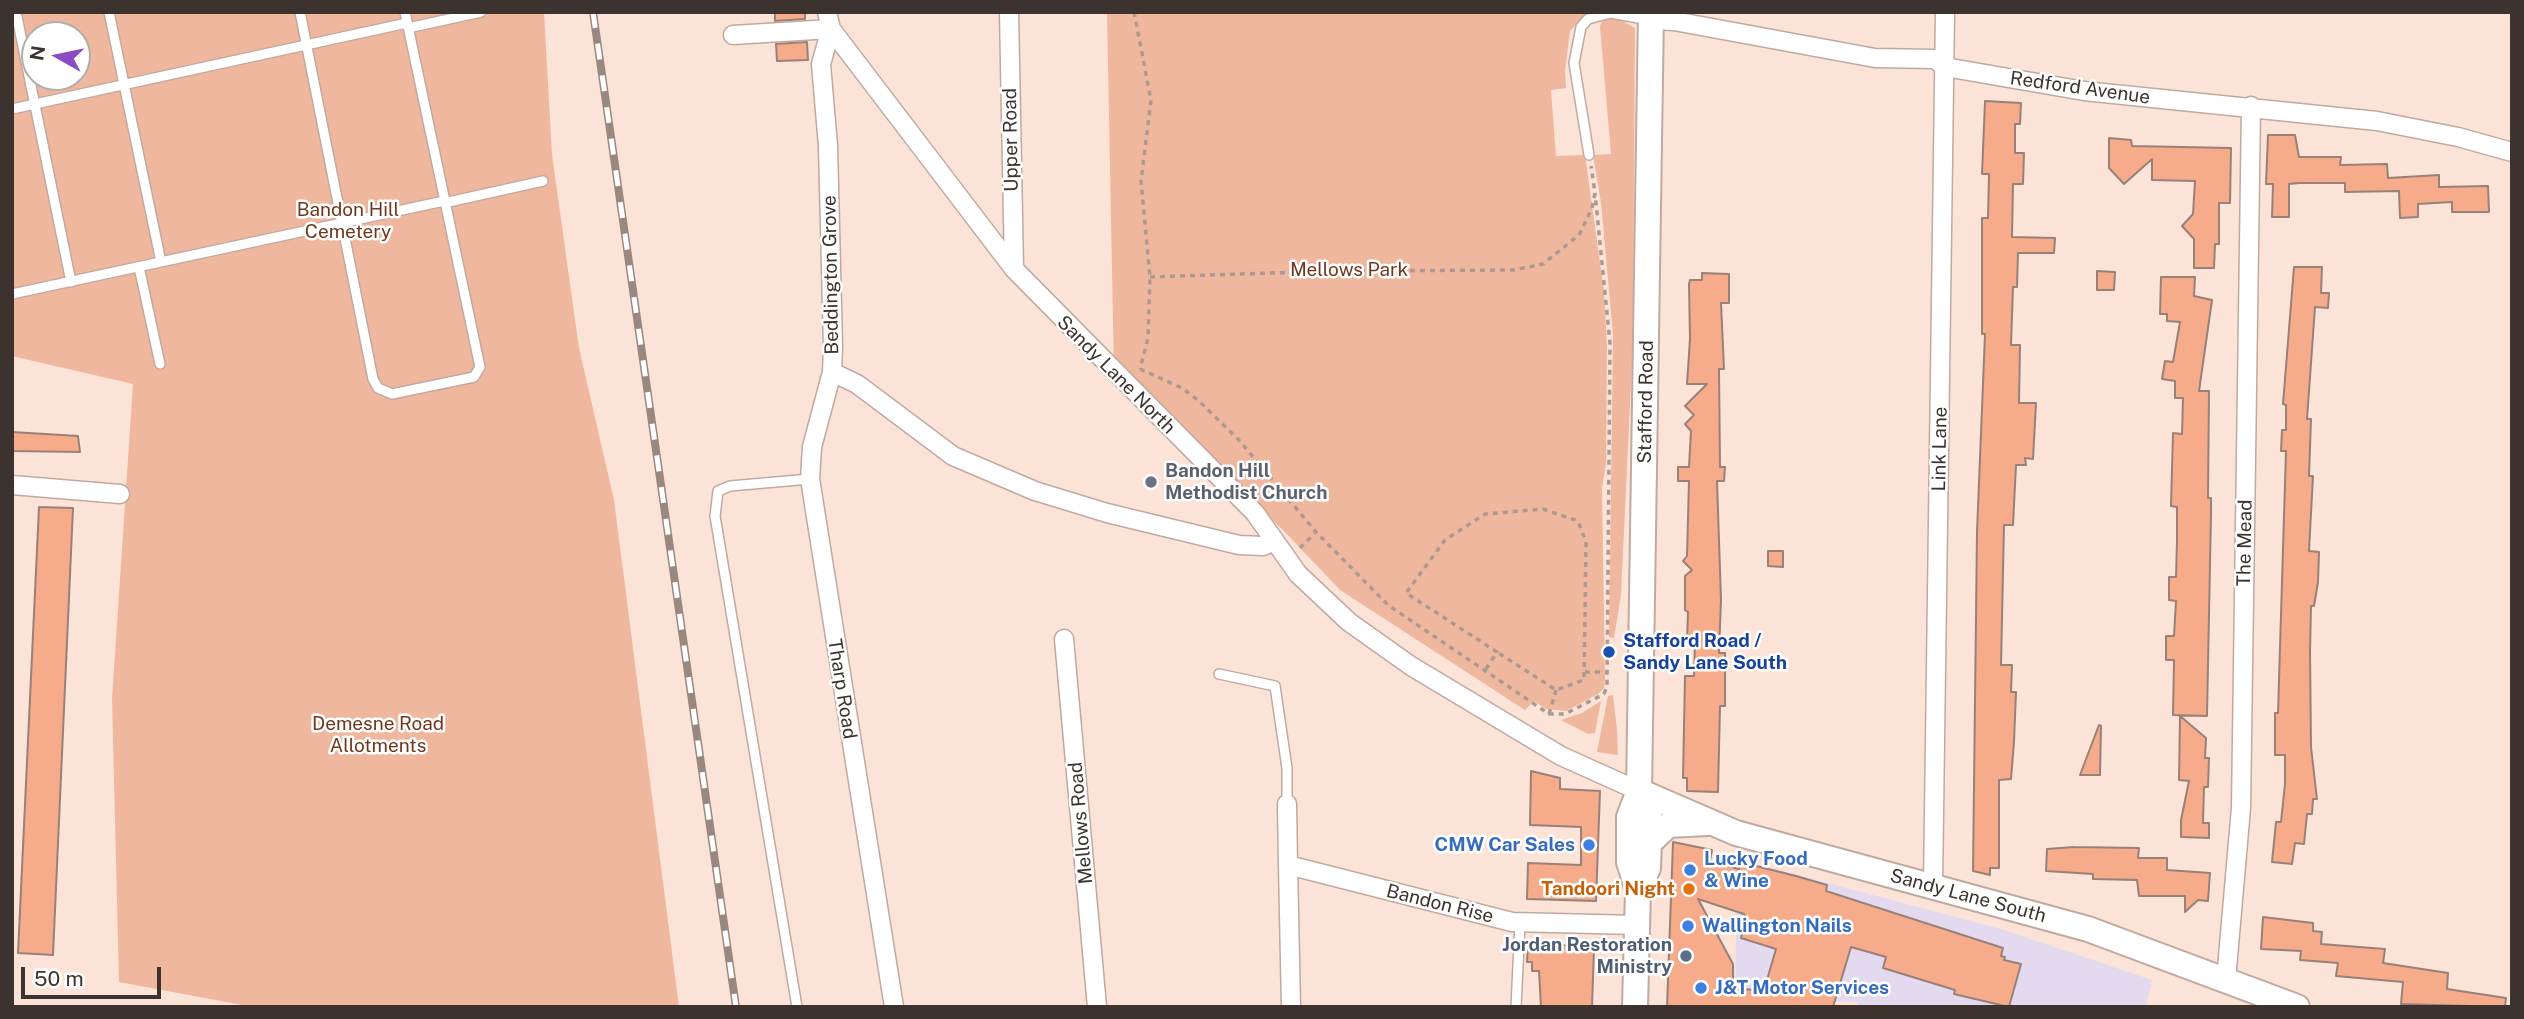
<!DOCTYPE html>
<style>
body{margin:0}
#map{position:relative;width:2524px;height:1019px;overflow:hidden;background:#fce3d8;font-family:"Public Sans",sans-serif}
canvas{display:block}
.frame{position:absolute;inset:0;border:14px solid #3c332f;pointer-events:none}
.north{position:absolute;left:21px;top:21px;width:70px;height:70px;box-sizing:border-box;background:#fff;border:2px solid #b1adac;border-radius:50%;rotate:279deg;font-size:19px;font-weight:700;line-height:28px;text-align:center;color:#3c332f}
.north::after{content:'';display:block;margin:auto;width:24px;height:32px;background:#894cc2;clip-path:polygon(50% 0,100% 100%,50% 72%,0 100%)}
.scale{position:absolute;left:21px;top:967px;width:140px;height:32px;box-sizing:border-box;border:4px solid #3c332f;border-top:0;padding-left:9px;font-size:21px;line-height:24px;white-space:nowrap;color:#3c332f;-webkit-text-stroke:5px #fff;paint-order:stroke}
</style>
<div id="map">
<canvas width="2524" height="1019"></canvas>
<div class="frame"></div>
<div class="north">N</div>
<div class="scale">50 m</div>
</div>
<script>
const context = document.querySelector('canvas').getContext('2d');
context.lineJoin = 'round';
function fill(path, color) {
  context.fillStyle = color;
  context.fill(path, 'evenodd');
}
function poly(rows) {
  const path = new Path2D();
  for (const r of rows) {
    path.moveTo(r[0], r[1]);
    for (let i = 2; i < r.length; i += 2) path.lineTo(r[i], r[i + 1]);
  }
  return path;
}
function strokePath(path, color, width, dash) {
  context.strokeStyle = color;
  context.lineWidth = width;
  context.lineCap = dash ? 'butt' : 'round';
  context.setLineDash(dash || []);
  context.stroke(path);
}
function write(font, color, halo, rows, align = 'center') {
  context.font = font + ' "Public Sans",sans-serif';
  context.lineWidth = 5;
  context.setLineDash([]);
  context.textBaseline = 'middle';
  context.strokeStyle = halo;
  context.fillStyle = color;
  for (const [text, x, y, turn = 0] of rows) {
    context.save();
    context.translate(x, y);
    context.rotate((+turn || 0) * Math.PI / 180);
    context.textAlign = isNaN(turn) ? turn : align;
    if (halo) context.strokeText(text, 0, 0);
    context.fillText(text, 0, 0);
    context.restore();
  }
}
fill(poly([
 [1737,859,2001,929,2152,980,2146,1007,1858,1007,1857,1002,1735,998]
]), '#e3daf0');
fill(poly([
 [12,12,544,12,552,155,579,348,614,500,679,1007,253,1007,119,982,112,699,133,384,12,356],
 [35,35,77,35,77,77,35,77],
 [1107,12,1588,12,1570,31,1565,70,1566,88,1551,90,1556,156,1585,155,1604,291,1607,347,1606,463,1602,488,1605,680,1604,688,1598,694,1566,711,1546,709,1534,701,1525,710,1340,590,1283,530,1114,374],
 [1611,19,1621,20,1635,28,1633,341,1621,595,1614,638,1609,637,1613,335,1601,203,1593,155,1611,154,1600,26,1603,20],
 [1613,695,1617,730,1618,755,1597,752,1608,696],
 [1601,701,1595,733,1588,734,1561,720,1582,713]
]), '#f0b79f');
const building = poly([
 [775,12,805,12,805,19,775,21,775,12],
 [807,42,808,60,777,61,776,44,807,42],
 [1985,101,2021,103,2020,124,2015,124,2015,153,2024,153,2023,184,2013,184,2012,237,2055,238,2054,253,2018,253,2017,287,2013,287,2011,345,2020,345,2019,403,2036,403,2033,459,2025,458,2026,465,2016,465,2013,525,2004,525,2001,665,2012,665,2011,692,2016,692,2014,742,2011,779,1999,780,1999,868,1990,868,1990,875,1973,871,1977,532,1985,334,1982,334,1982,218,1988,218,1989,174,1982,174,1985,101],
 [2268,135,2295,135,2299,157,2341,157,2340,165,2387,164,2388,178,2439,175,2439,187,2488,186,2489,212,2452,212,2452,202,2418,204,2418,217,2400,218,2399,191,2345,192,2345,183,2299,183,2289,184,2289,217,2272,217,2273,184,2266,184,2268,135],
 [2109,138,2131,140,2132,146,2231,148,2230,203,2219,203,2219,244,2215,244,2214,268,2194,268,2194,239,2182,226,2193,214,2195,181,2152,180,2152,159,2124,184,2109,168,2109,138],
 [2294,267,2322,267,2321,293,2329,293,2328,308,2315,307,2307,419,2311,419,2309,476,2313,476,2309,551,2319,552,2318,582,2314,606,2311,606,2310,652,2311,747,2317,799,2313,799,2312,814,2307,814,2304,844,2295,843,2292,864,2272,862,2276,822,2281,822,2285,784,2285,755,2275,755,2275,713,2278,713,2286,451,2281,451,2282,430,2286,430,2286,405,2283,404,2294,267],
 [2097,271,2115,272,2114,290,2097,290,2097,271],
 [1702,273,1729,274,1729,303,1721,303,1724,369,1719,369,1720,467,1725,467,1724,481,1717,481,1721,600,1719,653,1725,653,1725,706,1720,706,1718,792,1687,791,1687,778,1683,778,1685,676,1694,676,1695,641,1687,641,1688,612,1685,610,1685,576,1692,570,1683,561,1687,556,1689,481,1678,481,1678,467,1689,467,1691,431,1685,424,1694,415,1685,406,1707,384,1687,384,1690,339,1689,284,1690,280,1702,280,1702,273],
 [2161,277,2195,277,2194,296,2212,300,2199,391,2209,391,2208,498,2211,498,2211,514,2207,716,2173,715,2174,660,2166,660,2166,636,2174,636,2176,601,2169,600,2169,577,2176,577,2177,541,2177,507,2171,506,2173,433,2182,434,2183,398,2175,398,2175,381,2162,379,2165,361,2173,362,2180,322,2167,321,2167,314,2160,314,2161,277],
 [12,432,78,436,80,452,12,451,12,432],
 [39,507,73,508,53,955,18,953,39,507],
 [1768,551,1783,551,1783,567,1768,566,1768,551],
 [2180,716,2206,738,2205,758,2209,758,2208,787,2204,787,2203,823,2209,823,2209,838,2181,837,2181,820,2189,781,2179,780,2180,716],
 [2099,725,2101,726,2100,775,2080,775,2099,725],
 [1531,771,1560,778,1560,789,1600,791,1596,901,1527,899,1528,863,1581,865,1581,827,1530,825,1531,771],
 [1673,842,1712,850,1710,861,1739,869,1740,862,1796,876,1827,885,1826,891,2003,948,2001,956,2005,957,2004,960,2021,964,2009,1007,1954,994,1955,990,1883,968,1886,957,1851,947,1833,1007,1667,1007,1673,842],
 [1698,899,1744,914,1746,917,1741,938,1776,949,1764,990,1733,989,1733,964,1698,899],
 [2074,847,2139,848,2138,858,2167,858,2167,870,2210,873,2208,901,2198,900,2185,912,2185,896,2139,896,2137,880,2093,879,2093,874,2046,871,2047,849,2074,847],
 [2263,917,2313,923,2313,931,2322,932,2321,944,2385,949,2383,963,2448,973,2447,989,2506,998,2505,1007,2401,1004,2403,982,2336,976,2338,963,2300,960,2301,951,2261,949,2263,917],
 [1528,942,1594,948,1592,1007,1541,1007,1539,971,1532,971,1532,962,1527,962,1528,942]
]);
fill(building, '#f6ab8b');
strokePath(building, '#988178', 2);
const lane = poly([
 [16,12,71,282],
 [109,12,161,262],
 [300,12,373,379,378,388,392,394,474,377,480,367,405,12],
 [408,28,481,12],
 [12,109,407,23],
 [1589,155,1574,63,1581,27,1588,19,1611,13,1649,20],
 [444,203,543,181],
 [139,267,160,364],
 [12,294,444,201],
 [1219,674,1275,686,1287,768,1287,804],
 [797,1007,715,516,718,491,730,486,810,479],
 [1516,1007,1520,923]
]);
const street = poly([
 [827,12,831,29,1014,269,1255,513,1298,574,1349,622,1411,666,1561,756,1639,791],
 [1009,12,1014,269],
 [1651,20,1674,21,1875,58,1935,59,1945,67,2084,91,2377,121,2458,137,2512,152],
 [831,29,821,64,828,146,833,347,832,372,812,447,810,479,894,1007],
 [733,35,831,29],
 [832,372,857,384,953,456,1035,491,1107,513,1239,545,1263,546,1275,541],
 [12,485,120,494],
 [1064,639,1097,1007],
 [1287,804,1288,865],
 [1933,886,1945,12],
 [2226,980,2241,808,2251,106],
 [1291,1007,1288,865,1512,922,1637,925]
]);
const secondary = poly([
 [1639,791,1736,833,2088,929,2297,1007],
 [1649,843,1668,825,1708,823],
 [1638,890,1648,868,1649,843,1649,811,1639,791],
 [1635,1007,1638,890,1629,862,1629,817,1639,791,1651,12]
]);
strokePath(lane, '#c1a9a0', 12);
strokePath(street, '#c1a9a0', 21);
strokePath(secondary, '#c1a9a0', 28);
strokePath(poly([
 [1134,12,1151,100,1141,181,1150,277,1148,338,1140,369],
 [1150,277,1331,271,1513,270,1543,264,1579,235,1592,208,1595,193,1591,166],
 [1140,369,1182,388,1199,401,1238,439,1316,532,1388,605,1549,714,1565,714,1604,694,1607,686,1610,343,1595,193],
 [1300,548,1316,532],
 [1486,669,1497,652,1406,593,1445,540,1485,514,1543,509,1578,521,1586,542,1584,680,1556,690,1497,652],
 [1585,672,1607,672],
 [1549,714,1556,690]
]), '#ac9a92', 3.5, [5, 5]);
strokePath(lane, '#fff', 9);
strokePath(street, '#fff', 18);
strokePath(secondary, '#fff', 24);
const rail = poly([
 [593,12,736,1007]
]);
strokePath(rail, '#988880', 8);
strokePath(rail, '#fff', 5, [16]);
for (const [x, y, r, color] of [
 [1151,482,7,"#6b7280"],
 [1609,652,7,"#1a4fb4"],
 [1589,845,7,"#3f7fe0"],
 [1690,870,7,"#3f7fe0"],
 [1689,889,7,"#e8710a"],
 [1688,926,7,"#3f7fe0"],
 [1686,956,7,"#5c6f8a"],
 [1701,988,7,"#3f7fe0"]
]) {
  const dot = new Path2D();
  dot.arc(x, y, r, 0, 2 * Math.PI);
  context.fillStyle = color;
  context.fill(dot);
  strokePath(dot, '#fff', 2.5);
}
write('19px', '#3c332f', '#fff', [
 ["Redford Avenue",2080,88,8],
 ["Upper Road",1011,140,-91],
 ["Beddington Grove",831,275,-91],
 ["Sandy Lane North",1116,375,45],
 ["Stafford Road",1646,402,-89],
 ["Link Lane",1940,449,-89],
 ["The Mead",2245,543,-89],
 ["Tharp Road",842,689,81],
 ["Mellows Road",1081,823,-95],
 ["Sandy Lane South",1968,896,15],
 ["Bandon Rise",1440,904,14]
]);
write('19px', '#71361b', '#fff', [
 ["Bandon Hill",348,210],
 ["Cemetery",348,232],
 ["Mellows Park",1349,270],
 ["Demesne Road",378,724],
 ["Allotments",378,746]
]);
write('bold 19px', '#5b616d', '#fff', [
 ["Bandon Hill",1165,471],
 ["Methodist Church",1165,493]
], 'left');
write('bold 19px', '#164399', '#fff', [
 ["Stafford Road /",1623,641],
 ["Sandy Lane South",1623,663]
], 'left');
write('bold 19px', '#366cbe', '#fff', [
 ["CMW Car Sales",1575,845,"right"],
 ["Lucky Food",1704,859],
 ["& Wine",1704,881],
 ["Wallington Nails",1702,926],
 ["J&T Motor Services",1715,988]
], 'left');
write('bold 19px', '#c56008', '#fff', [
 ["Tandoori Night",1675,889]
], 'right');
write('bold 19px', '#4e5e75', '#fff', [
 ["Jordan Restoration",1672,945],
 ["Ministry",1672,967]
], 'right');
</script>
